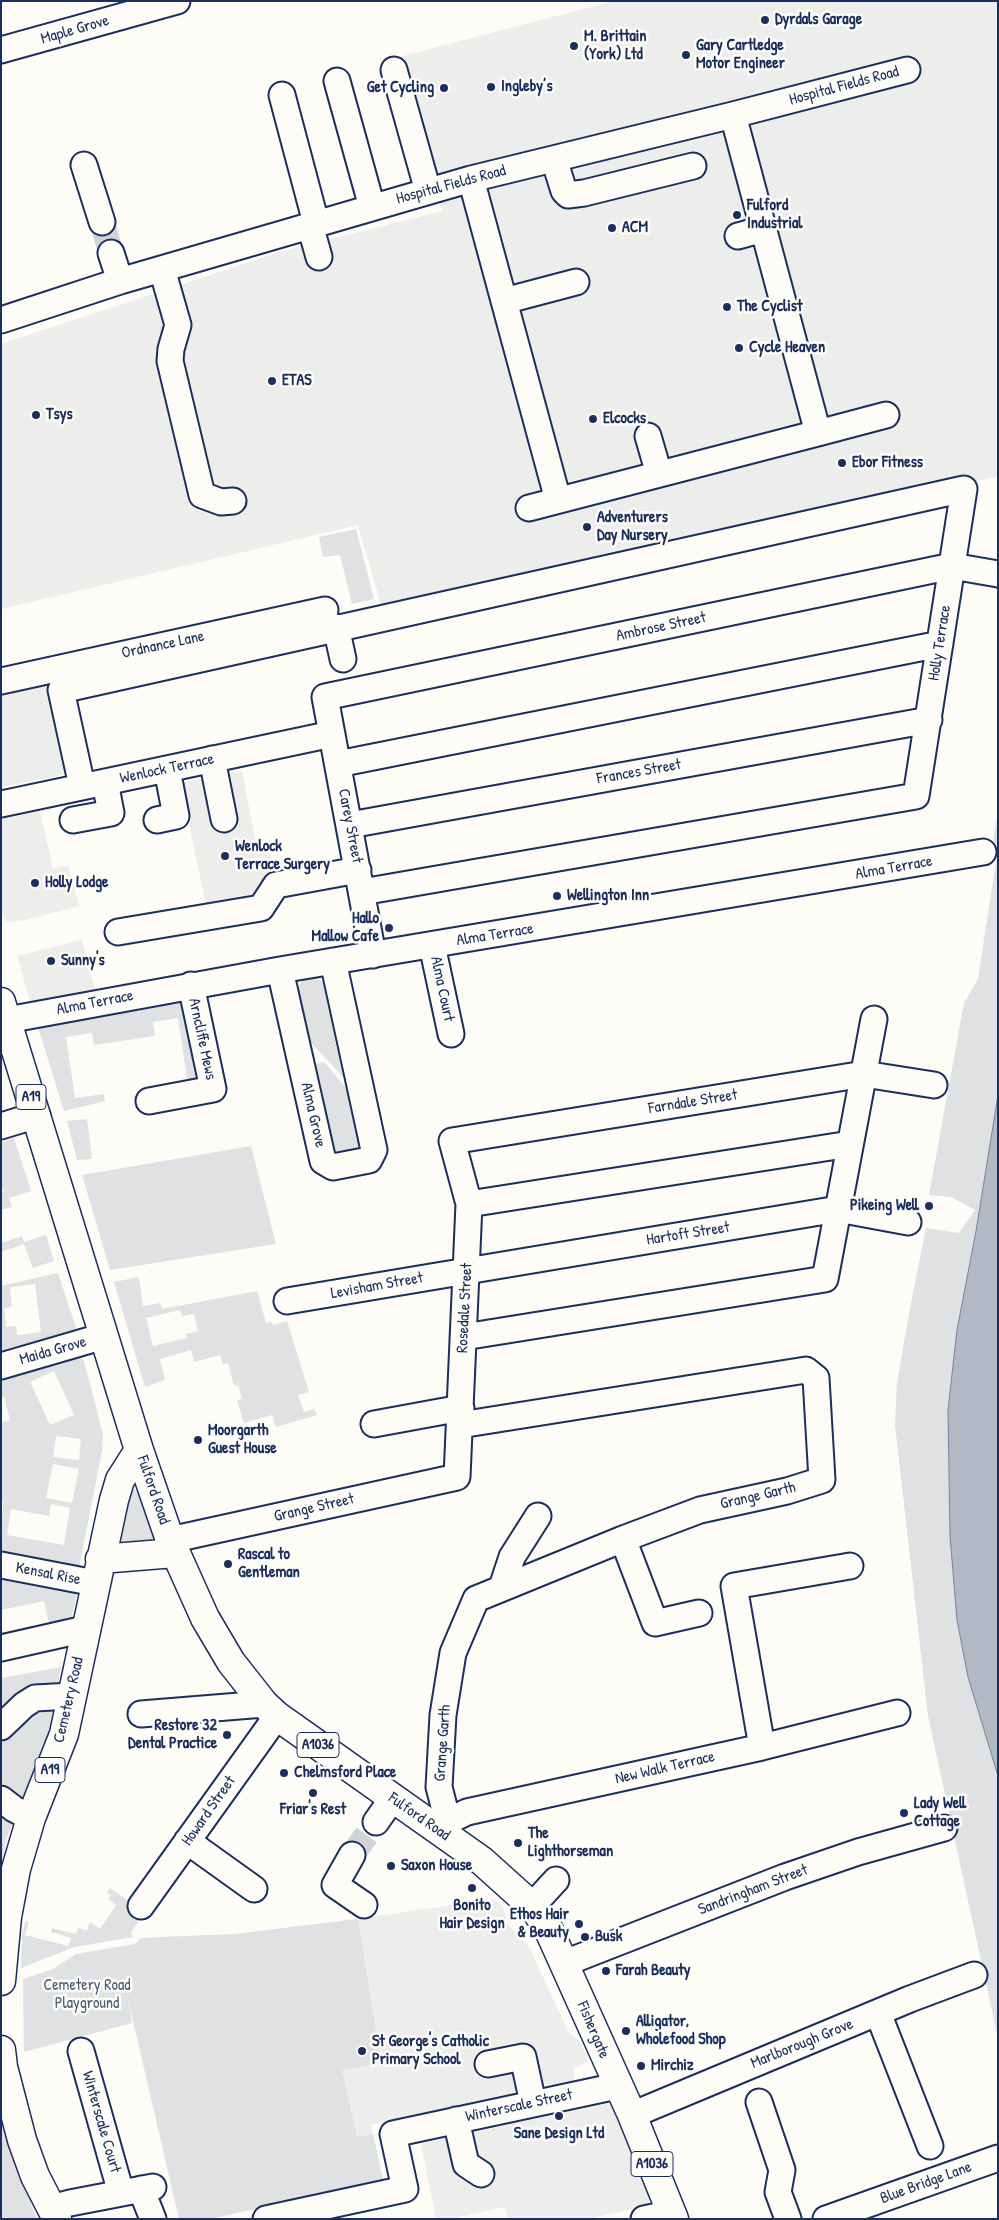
<!DOCTYPE html>
<meta charset="utf-8">
<style>
body{margin:0}
#map{position:relative;width:999px;height:2220px;overflow:hidden;background:#fdfcf7;font-family:"Patrick Hand",sans-serif}
canvas{display:block}
.frame{position:absolute;inset:0;border:2px solid #1b2f5e;pointer-events:none}
</style>
<div id="map">
<canvas width="999" height="2220"></canvas>
<div class="frame"></div>
</div>
<script>
const context = document.querySelector('canvas').getContext('2d');
context.lineJoin = 'round';
function fill(path, color) {
  context.fillStyle = color;
  context.fill(path, 'evenodd');
}
function poly(rows) {
  const path = new Path2D();
  for (const r of rows) {
    path.moveTo(r[0], r[1]);
    for (let i = 2; i < r.length; i += 2) path.lineTo(r[i], r[i + 1]);
  }
  return path;
}
function strokePath(path, color, width, dash) {
  context.strokeStyle = color;
  context.lineWidth = width;
  context.lineCap = dash ? 'butt' : 'round';
  context.setLineDash(dash || []);
  context.stroke(path);
}
function write(font, color, halo, rows, align = 'center') {
  context.font = font + ' "Patrick Hand",sans-serif';
  context.lineWidth = 5;
  context.setLineDash([]);
  context.textBaseline = 'middle';
  context.strokeStyle = halo;
  context.fillStyle = color;
  for (const [text, x, y, turn = 0] of rows) {
    context.save();
    context.translate(x, y);
    context.rotate((+turn || 0) * Math.PI / 180);
    context.textAlign = isNaN(turn) ? turn : align;
    if (halo) context.strokeText(text, 0, 0);
    context.fillText(text, 0, 0);
    context.restore();
  }
}
fill(poly([
 [614,1,998,1,998,476,383,612,358,525,1,609,1,344,283,251,442,211,399,57],
 [56,683,74,773,1,787,1,696],
 [242,771,257,849,269,847,276,881,258,905,208,914,180,783],
 [40,811,53,869,68,865,79,906,25,920,6,922,1,908,1,820],
 [82,940,95,989,31,1005,17,956],
 [493,1899,503,1906,508,1924,529,1947,569,2033,580,2041,589,2061,573,2069,575,2081,554,2086,540,2081,523,2084,513,2095,371,2125,383,2180,210,2219,179,2219,141,1938,235,1934,356,1919],
 [613,2102,618,2105,650,2199,647,2206,587,2219,508,2219,505,2207,449,2219,436,2219,421,2144]
]), '#edeeec');
fill(poly([
 [356,529,374,599,352,604,340,555,323,557,319,537],
 [998,810,998,1095,976,1231,957,1330,948,1410,950,1536,957,1620,968,1677,998,1776,998,2039,928,1716,895,1425,897,1383,910,1308,926,1228,959,1233,975,1210,951,1197,929,1195,964,1003,978,979,996,861,990,859],
 [316,978,332,988,339,1021,334,1037,344,1078,300,1031,293,993,302,981],
 [183,1003,196,1084,188,1085,178,1018,153,1022,155,1036,94,1045,92,1033,66,1037,75,1098,104,1094,105,1101,64,1111,38,1027],
 [324,1062,357,1101,362,1145,356,1150,337,1154,330,1152,318,1114,324,1099,316,1064],
 [87,1119,92,1159,77,1160,67,1121],
 [14,1138,31,1191,9,1198,12,1207,1,1210,1,1194,4,1192,1,1188,1,1179,3,1177,1,1174,1,1142],
 [251,1146,276,1244,110,1270,82,1175],
 [46,1235,54,1261,33,1268,24,1244,1,1252,1,1243,22,1236,24,1242],
 [58,1273,77,1331,72,1337,1,1357,1,1286],
 [35,1284,41,1332,17,1335,16,1326,6,1327,4,1309,12,1306,10,1287],
 [139,1277,143,1306,160,1303,162,1309,257,1291,266,1323,272,1322,273,1325,287,1321,309,1392,298,1395,304,1412,314,1409,317,1415,276,1427,272,1415,244,1423,237,1400,242,1399,238,1385,234,1386,228,1363,223,1364,220,1355,194,1362,191,1350,160,1359,165,1380,145,1387,114,1282],
 [180,1310,182,1316,194,1314,198,1331,186,1334,187,1338,153,1346,146,1318],
 [75,1353,84,1361,103,1434,102,1451,79,1568,1,1557,3,1501,1,1500,1,1423,10,1420,4,1397,1,1397,1,1375],
 [54,1371,74,1415,50,1425,30,1382],
 [56,1436,81,1439,79,1460,53,1457],
 [53,1464,79,1469,72,1503,46,1498],
 [51,1504,70,1508,64,1545,7,1535,11,1509,49,1516],
 [134,1489,139,1493,155,1543,116,1550,130,1490],
 [1,1573,78,1588,69,1629,50,1627,44,1601,1,1610],
 [61,1667,58,1684,49,1691,56,1707,52,1721,6,1840,1,1871,1,1678],
 [110,1888,145,1912,131,1932,133,1937,74,1947,21,1968,22,1936,25,1921,29,1922,25,1935,68,1946,71,1938,51,1932,52,1928,76,1934,78,1928,87,1930,90,1922,100,1929,116,1905,108,1899,111,1895,107,1893],
 [358,1919,381,2063,342,2070,357,2137,373,2134,383,2180,210,2219,179,2219,127,1995,132,2023,24,2052,23,1979,51,1970,76,1954,135,1944,141,1938,235,1934],
 [1,2122,15,2163,37,2219,1,2219]
]), '#e0e1e3');
const water = poly([
 [998,1095,998,1776,968,1677,957,1620,950,1536,948,1410,957,1330,976,1231,998,1095]
]);
fill(water, '#b3b8c5');
strokePath(water, '#76819c', 1);
strokePath(poly([
 [102,222,111,253],
 [352,1855,376,1822]
]), '#d0d3d8', 25, [25, 12]);
const minor = poly([
 [1,50,177,1],
 [394,70,428,191],
 [337,81,372,207],
 [282,95,316,223],
 [554,159,564,191,568,195,584,193,693,166],
 [84,165,102,222],
 [471,179,558,500],
 [310,225,319,257],
 [738,236,763,229],
 [111,253,120,281],
 [162,269,178,325,171,349,170,361,202,495,221,502,233,501],
 [504,301,576,282],
 [1,320,120,281,471,179,733,115,907,70],
 [818,433,886,415],
 [648,436,659,474],
 [529,508,818,433,733,115],
 [336,627,343,659],
 [1,681,325,610],
 [212,759,224,819],
 [338,764,940,644],
 [82,786,61,690,964,489,916,796,362,892],
 [1,804,332,734],
 [73,820,111,813,105,782],
 [157,820,176,816,167,769],
 [350,825,929,720],
 [118,932,261,908,276,885,358,870],
 [432,945,451,1034],
 [373,955,325,697,952,566,998,574],
 [280,970,323,1161,333,1167,369,1160,374,1150,333,961],
 [7,1020,280,970,983,852],
 [149,1101,213,1089,191,985],
 [1,1126,37,1115],
 [469,1204,850,1144],
 [287,1301,838,1209,908,1222],
 [464,1337,825,1279,874,1019],
 [1,1366,104,1336],
 [374,1424,461,1408],
 [623,1539,655,1623,699,1613],
 [170,1540,457,1477,469,1204,452,1141,864,1074,934,1085],
 [1,1565,95,1583],
 [502,1587,512,1557,538,1516],
 [1,1648,85,1629],
 [141,1714,264,1704],
 [1,1727,24,1705,35,1698,72,1696],
 [762,1747,734,1586,850,1566],
 [1,1799,14,1809,31,1818],
 [376,1822,392,1799],
 [448,1822,439,1787,443,1715,453,1653,476,1599,623,1539,700,1510,787,1491,822,1480,816,1378,806,1370,460,1425],
 [434,1828,467,1812,762,1747,897,1713],
 [187,1841,254,1889],
 [352,1855,335,1885,364,1905],
 [141,1906,277,1716],
 [532,1906,556,1880],
 [565,1963,785,1877,858,1852,944,1828],
 [878,2013,930,2146],
 [81,2051,121,2193],
 [488,2064,523,2057,533,2103],
 [759,2102,782,2170,778,2192,788,2219],
 [632,2115,910,1999,974,1975],
 [456,2120,466,2164,481,2174],
 [141,2189,153,2219],
 [51,2208,70,2203,153,2187],
 [266,2219,405,2189,393,2134,617,2086],
 [644,2219,672,2213],
 [826,2219,998,2158]
]);
const major = poly([
 [1,1002,139,1450,170,1540,205,1618,231,1662,264,1704,277,1716,482,1861,532,1906,547,1926,632,2115,674,2219],
 [100,1559,175,1553],
 [1,1981,7,1917,16,1869,31,1818,64,1734,114,1500,120,1480,139,1450],
 [1,2050,3,2067,22,2140,35,2176,57,2219]
]);
strokePath(minor, '#1b2f5e', 29);
strokePath(major, '#1b2f5e', 31);
strokePath(minor, '#fdfcf7', 25);
strokePath(major, '#fdfcf7', 28);
for (const [x, y, r, color] of [
 [765,20,5,"#1b2f5e"],
 [574,46,5,"#1b2f5e"],
 [686,55,5,"#1b2f5e"],
 [491,87,5,"#1b2f5e"],
 [444,88,5,"#1b2f5e"],
 [737,215,5,"#1b2f5e"],
 [612,228,5,"#1b2f5e"],
 [727,307,5,"#1b2f5e"],
 [739,348,5,"#1b2f5e"],
 [272,381,5,"#1b2f5e"],
 [36,415,5,"#1b2f5e"],
 [593,419,5,"#1b2f5e"],
 [842,463,5,"#1b2f5e"],
 [587,527,5,"#1b2f5e"],
 [225,856,5,"#1b2f5e"],
 [35,883,5,"#1b2f5e"],
 [557,896,5,"#1b2f5e"],
 [389,928,5,"#1b2f5e"],
 [51,961,5,"#1b2f5e"],
 [929,1206,5,"#1b2f5e"],
 [198,1440,5,"#1b2f5e"],
 [228,1564,5,"#1b2f5e"],
 [227,1735,5,"#1b2f5e"],
 [284,1773,5,"#1b2f5e"],
 [313,1793,5,"#1b2f5e"],
 [904,1813,5,"#1b2f5e"],
 [518,1843,5,"#1b2f5e"],
 [391,1866,5,"#1b2f5e"],
 [472,1888,5,"#1b2f5e"],
 [579,1924,5,"#1b2f5e"],
 [585,1937,5,"#1b2f5e"],
 [606,1971,5,"#1b2f5e"],
 [626,2031,5,"#1b2f5e"],
 [362,2051,5,"#1b2f5e"],
 [641,2066,5,"#1b2f5e"],
 [559,2116,5,"#1b2f5e"]
]) {
  const dot = new Path2D();
  dot.arc(x, y, r, 0, 2 * Math.PI);
  context.fillStyle = color;
  context.fill(dot);
  strokePath(dot, '#fdfcf7', 2);
}
for (const [x, y, w] of [
 [31,1097,30],
 [318,1745,42],
 [50,1770,30],
 [652,2164,42]
]) {
  const box = new Path2D();
  box.roundRect(x - w / 2, y - 12.5, w, 25, 4);
  context.fillStyle = '#fdfcf7';
  context.fill(box);
  strokePath(box, '#1b2f5e', 1);
}
write('bold 15px', '#1b2f5e', null, [
 ["A19",31,1097],
 ["A1036",318,1745],
 ["A19",50,1770],
 ["A1036",652,2164]
]);
write('bold 16px', '#1b2f5e', '#fdfcf7', [
 ["Dyrdals Garage",775,20],
 ["M. Brittain",584,37],
 ["(York) Ltd",584,55],
 ["Gary Cartledge",696,46],
 ["Motor Engineer",696,64],
 ["Ingleby’s",501,87],
 ["Get Cycling",434,88,"right"],
 ["Fulford",747,206],
 ["Industrial",747,224],
 ["ACM",622,228],
 ["The Cyclist",737,307],
 ["Cycle Heaven",749,348],
 ["ETAS",282,381],
 ["Tsys",46,415],
 ["Elcocks",603,419],
 ["Ebor Fitness",852,463],
 ["Adventurers",597,518],
 ["Day Nursery",597,536],
 ["Wenlock",235,847],
 ["Terrace Surgery",235,865],
 ["Holly Lodge",45,883],
 ["Wellington Inn",567,896],
 ["Hallo",379,919,"right"],
 ["Mallow Cafe",379,937,"right"],
 ["Sunny's",61,961],
 ["Pikeing Well",919,1206,"right"],
 ["Moorgarth",208,1431],
 ["Guest House",208,1449],
 ["Rascal to",238,1555],
 ["Gentleman",238,1573],
 ["Restore 32",217,1726,"right"],
 ["Dental Practice",217,1744,"right"],
 ["Chelmsford Place",294,1773],
 ["Lady Well",914,1804],
 ["Cottage",914,1822],
 ["Friar's Rest",313,1810,"center"],
 ["The",528,1834],
 ["Lighthorseman",528,1852],
 ["Saxon House",401,1866],
 ["Bonito",472,1906,"center"],
 ["Hair Design",472,1924,"center"],
 ["Ethos Hair",569,1915,"right"],
 ["& Beauty",569,1933,"right"],
 ["Busk",595,1937],
 ["Farah Beauty",616,1971],
 ["Alligator,",636,2022],
 ["Wholefood Shop",636,2040],
 ["St George's Catholic",372,2042],
 ["Primary School",372,2060],
 ["Mirchiz",651,2066],
 ["Sane Design Ltd",559,2134,"center"]
], 'left');
write('16px', '#1b2f5e', '#fdfcf7', [
 ["Maple Grove",75,30,-16],
 ["Hospital Fields Road",844,86,-15],
 ["Hospital Fields Road",451,185,-15],
 ["Ambrose Street",661,627,-12],
 ["Holly Terrace",940,643,-81],
 ["Ordnance Lane",163,645,-12],
 ["Wenlock Terrace",167,769,-12],
 ["Frances Street",639,772,-10],
 ["Carey Street",350,826,79],
 ["Alma Terrace",894,868,-10],
 ["Alma Terrace",495,935,-9],
 ["Alma Court",442,989,78],
 ["Alma Terrace",95,1003,-11],
 ["Arncliffe Mews",202,1039,78],
 ["Farndale Street",693,1102,-9],
 ["Alma Grove",313,1115,77],
 ["Hartoft Street",688,1234,-9],
 ["Levisham Street",377,1286,-10],
 ["Rosedale Street",465,1308,-87],
 ["Maida Grove",53,1351,-16],
 ["Fulford Road",153,1490,71],
 ["Grange Garth",758,1496,-13],
 ["Grange Street",314,1508,-13],
 ["Kensal Rise",48,1574,11],
 ["Cemetery Road",69,1700,-77],
 ["Grange Garth",443,1743,-86],
 ["New Walk Terrace",665,1768,-13],
 ["Howard Street",209,1811,-55],
 ["Fulford Road",419,1817,35],
 ["Sandringham Street",753,1890,-21],
 ["Fishergate",593,2030,67],
 ["Marlborough Grove",802,2044,-22],
 ["Winterscale Street",519,2106,-12],
 ["Winterscale Court",101,2122,74],
 ["Blue Bridge Lane",926,2183,-20]
]);
write('16px', '#4c5c7f', '#fdfcf7', [
 ["Cemetery Road",87,1986],
 ["Playground",87,2004]
]);
</script>
